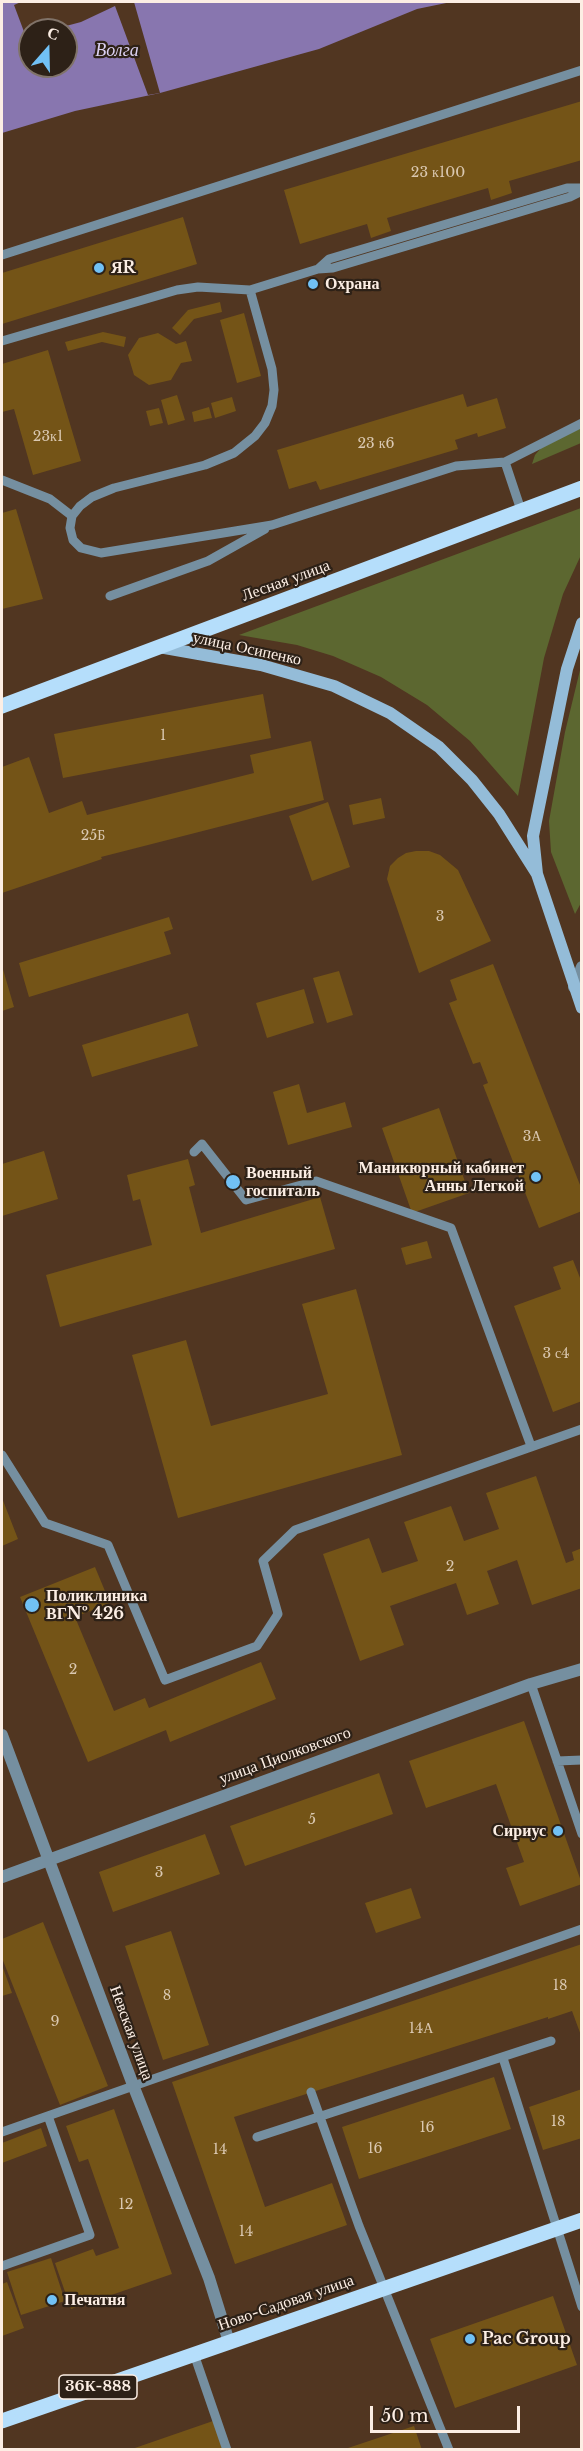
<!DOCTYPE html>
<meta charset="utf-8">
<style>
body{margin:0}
#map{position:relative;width:583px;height:2451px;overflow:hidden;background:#513621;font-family:"Libre Baskerville",serif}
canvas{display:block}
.frame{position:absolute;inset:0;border:3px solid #fceee4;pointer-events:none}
.north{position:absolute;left:18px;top:18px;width:60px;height:60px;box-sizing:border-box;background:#2d2117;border:2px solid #807369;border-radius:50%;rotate:20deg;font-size:16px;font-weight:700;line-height:24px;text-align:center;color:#fceee4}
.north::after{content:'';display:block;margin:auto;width:21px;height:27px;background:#71c1f5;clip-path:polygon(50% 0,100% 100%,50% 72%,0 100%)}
.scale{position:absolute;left:370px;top:2406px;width:150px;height:27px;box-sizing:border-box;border:3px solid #fceee4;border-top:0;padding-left:8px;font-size:18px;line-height:21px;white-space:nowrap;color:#fceee4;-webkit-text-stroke:4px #2d2117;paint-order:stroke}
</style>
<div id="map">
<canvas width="583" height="2451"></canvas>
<div class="frame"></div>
<div class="north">С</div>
<div class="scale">50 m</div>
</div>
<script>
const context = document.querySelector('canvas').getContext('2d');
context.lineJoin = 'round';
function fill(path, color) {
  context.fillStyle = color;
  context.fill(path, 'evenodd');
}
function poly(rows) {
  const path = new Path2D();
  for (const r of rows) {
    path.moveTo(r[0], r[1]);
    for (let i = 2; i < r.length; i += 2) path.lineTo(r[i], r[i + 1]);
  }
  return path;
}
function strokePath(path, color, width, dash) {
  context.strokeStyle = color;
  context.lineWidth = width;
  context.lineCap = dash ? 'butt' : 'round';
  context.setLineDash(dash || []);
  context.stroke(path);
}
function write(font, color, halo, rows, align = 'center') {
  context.font = font + ' "Libre Baskerville",serif';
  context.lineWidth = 4.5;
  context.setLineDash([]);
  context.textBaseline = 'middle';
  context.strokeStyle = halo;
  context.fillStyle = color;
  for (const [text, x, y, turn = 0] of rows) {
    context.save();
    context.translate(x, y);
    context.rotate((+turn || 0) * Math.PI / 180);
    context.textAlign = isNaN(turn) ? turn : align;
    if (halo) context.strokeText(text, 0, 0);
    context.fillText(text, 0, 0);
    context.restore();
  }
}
fill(poly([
 [581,427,581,443,532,464,535,455,541,448],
 [581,508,581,555,563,594,544,658,518,796,470,741,427,705,381,677,333,656,297,645,239,635],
 [581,666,582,901,575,914,551,852,549,821,565,732]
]), '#5c6730');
fill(poly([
 [2,2,451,2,417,9,319,49,160,93,75,111,2,133],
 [30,30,66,30,66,66,30,66]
]), '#8876af');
fill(poly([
 [21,2,134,2,160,93,148,95,115,6,81,22,51,30,30,30,30,36,26,37,14,5]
]), '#513621');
fill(poly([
 [582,101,582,160,509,181,512,193,491,200,488,188,387,218,391,231,371,238,367,224,300,244,284,190],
 [183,217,197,264,2,324,2,273],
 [317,280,318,285,309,288,307,283],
 [220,302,222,312,194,319,180,335,172,328,188,310],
 [244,313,261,376,237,383,220,320],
 [103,332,126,337,124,347,102,342,68,351,65,342],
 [158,333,176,344,186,341,192,361,181,363,171,380,149,385,134,375,128,355,139,338],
 [48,350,81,461,33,475,14,409,2,412,2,364],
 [463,394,467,407,497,398,506,428,478,437,477,433,455,440,458,449,320,490,316,481,289,489,277,450],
 [177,395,185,420,168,425,161,400],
 [232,397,236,411,215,418,211,403],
 [209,407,212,418,194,422,192,412],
 [159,408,163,423,150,426,146,411],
 [16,509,43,599,2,609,2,513],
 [263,694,271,738,63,778,54,734],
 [311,741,324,800,101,857,102,859,2,893,2,767,29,757,49,813,82,801,87,815,254,773,250,755],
 [381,798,385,818,353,825,349,805],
 [328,802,350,867,312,881,289,816],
 [416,851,429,851,440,855,458,870,491,941,419,973,387,879,390,866,398,858,406,853],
 [169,917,173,929,164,932,171,954,29,997,19,963],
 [493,964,582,1190,582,1211,539,1228,483,1085,488,1083,480,1062,473,1064,449,1003,457,1000,450,980],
 [2,966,14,1007,2,1011],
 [339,971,353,1015,327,1023,313,978],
 [304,989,314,1023,267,1038,256,1003],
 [188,1013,198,1046,92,1077,82,1045],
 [299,1084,307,1113,345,1102,352,1127,288,1145,273,1092],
 [439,1108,469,1193,412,1213,382,1128],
 [44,1151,58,1199,2,1216,2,1164],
 [188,1159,195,1185,189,1187,201,1233,320,1197,335,1249,60,1327,46,1275,152,1245,140,1199,133,1201,127,1175],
 [427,1241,432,1258,406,1265,401,1248],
 [573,1260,582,1283,582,1401,553,1412,514,1306,561,1289,553,1267],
 [356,1289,402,1455,178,1518,132,1355,186,1340,211,1426,328,1394,302,1304],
 [536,1476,566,1563,574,1560,572,1552,582,1548,582,1588,532,1605,517,1560,487,1571,499,1604,467,1615,456,1583,390,1606,404,1645,360,1661,323,1554,369,1538,382,1573,418,1561,404,1522,451,1506,464,1541,499,1529,486,1493],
 [2,1498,18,1539,2,1546],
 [95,1567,110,1603,75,1617,114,1711,145,1698,149,1708,261,1662,276,1699,170,1742,166,1730,88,1762,20,1597],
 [524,1721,582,1884,520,1906,506,1868,524,1862,496,1784,426,1808,409,1761],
 [379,1773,393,1814,245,1866,230,1826],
 [205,1834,220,1874,113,1912,99,1872],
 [411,1888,421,1918,376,1933,365,1903],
 [43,1922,108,2086,60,2105,2,1958,2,1939],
 [171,1931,209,2045,163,2060,125,1946],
 [582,1944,582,2038,572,2011,548,2019,548,2017,234,2117,265,2207,332,2183,347,2225,235,2264,172,2082],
 [2,1965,12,1993,2,1996],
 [494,2077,511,2129,359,2179,342,2127],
 [582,2089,582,2138,543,2150,529,2107],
 [114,2109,172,2274,71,2309,55,2263,93,2249,96,2256,119,2248,88,2159,79,2162,66,2126],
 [41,2128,47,2146,2,2163,2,2143],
 [51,2258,65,2301,21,2315,7,2272],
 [7,2282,24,2328,2,2336,2,2284],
 [553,2296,577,2365,455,2408,430,2339],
 [213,2421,223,2450,133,2450,132,2449],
 [414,2426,422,2450,345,2450,345,2449]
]), '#745417');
strokePath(poly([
 [2,255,582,70],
 [318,269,329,259,567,188,582,188],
 [250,290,272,369,274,390,272,406,265,423,255,436,234,453,205,465,114,488,92,497,80,506,72,516,70,528,73,540,81,548,101,553,272,525,456,466,505,462],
 [2,341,177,290,198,287,250,290,318,269,333,268,570,197,582,191],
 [2,480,50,499,72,516],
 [521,510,505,462,582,423],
 [110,596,208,561,265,529],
 [194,1152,202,1144,246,1200,316,1181,451,1228,531,1446],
 [2,1455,45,1523,108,1545,165,1680,257,1646,278,1614,263,1561,295,1530,582,1429],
 [531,1684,582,1834],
 [557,1761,582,1760],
 [503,2058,582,2307],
 [311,2092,359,2226,449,2450],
 [2,2132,582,1929],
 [257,2137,551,2041],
 [2,2266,90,2235,48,2116],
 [194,2354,227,2450]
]), '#758fa0', 9);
strokePath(poly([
 [574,987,582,967],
 [2,1735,133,2085,209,2278,229,2342],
 [2,1877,531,1684,582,1669]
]), '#758fa0', 12);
strokePath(poly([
 [582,623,567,669,533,836,537,874,582,1008],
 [159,647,261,665,334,686,390,713,439,747,472,780,499,814,537,874]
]), '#94bcd8', 12);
strokePath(poly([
 [2,706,582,488],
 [2,2421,582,2220]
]), '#b5defb', 15);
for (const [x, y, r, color] of [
 [99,268,6,"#71c1f5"],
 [313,284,6,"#71c1f5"],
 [536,1177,6,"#71c1f5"],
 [233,1182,8,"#71c1f5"],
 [32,1605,8,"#71c1f5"],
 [558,1831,6,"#71c1f5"],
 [52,2300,6,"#71c1f5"],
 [470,2339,6,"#71c1f5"]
]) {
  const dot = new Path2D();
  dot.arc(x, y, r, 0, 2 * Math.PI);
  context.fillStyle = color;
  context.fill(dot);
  strokePath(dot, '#2d2117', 2);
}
write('14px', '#dac8b1', null, [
 ["23 к100",438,173],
 ["23к1",48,437],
 ["23 к6",376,444],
 ["1",163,736],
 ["25Б",93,836],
 ["3",440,917],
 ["3А",532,1137],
 ["3 с4",556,1354],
 ["2",450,1567],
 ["2",73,1670],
 ["5",312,1820],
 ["3",159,1873],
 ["18",560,1986],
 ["8",167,1996],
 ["9",55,2022],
 ["14А",421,2029],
 ["18",558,2122],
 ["16",427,2128],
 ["16",375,2149],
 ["14",220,2150],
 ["12",126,2205],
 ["14",246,2232]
]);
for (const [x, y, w] of [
 [98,2387,78]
]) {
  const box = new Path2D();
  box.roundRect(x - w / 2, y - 12, w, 24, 4.5);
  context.fillStyle = '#2d2117';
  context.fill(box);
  strokePath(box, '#fceee4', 1.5);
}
write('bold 15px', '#fceee4', null, [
 ["36К-888",98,2387]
]);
write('bold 16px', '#fceee4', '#2d2117', [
 ["ЯR",111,268],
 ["Охрана",325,284],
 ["Маникюрный кабинет",524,1168,"right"],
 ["Анны Легкой",524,1186,"right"],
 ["Военный",246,1173],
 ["госпиталь",246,1191],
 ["Поликлиника",46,1596],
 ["ВГ№ 426",46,1614],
 ["Сириус",546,1831,"right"],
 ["Печатня",64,2300],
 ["Pac Group",482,2339]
], 'left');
write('16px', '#fceee4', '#2d2117', [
 ["Лесная улица",286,581,-20],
 ["улица Осипенко",247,649,12],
 ["улица Циолковского",285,1756,-20],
 ["Невская улица",131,2033,70],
 ["Ново-Садовая улица",286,2303,-19]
]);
write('italic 18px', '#dbd1f2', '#2d2117', [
 ["Волга",117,51]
]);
</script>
